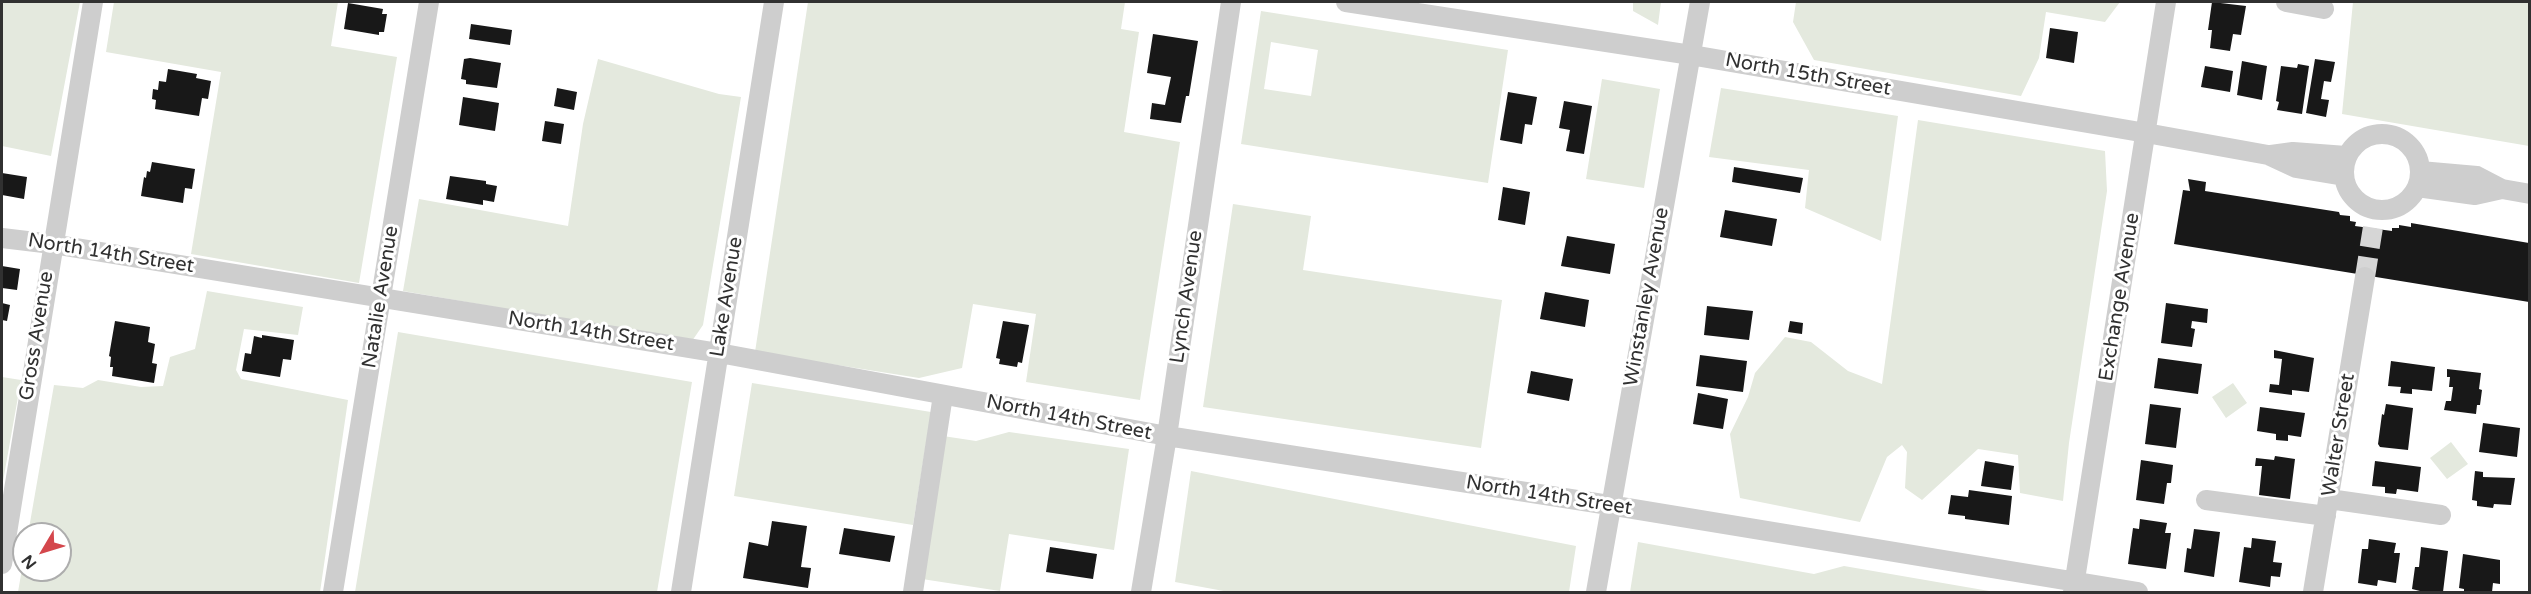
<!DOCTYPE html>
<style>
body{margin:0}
#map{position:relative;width:2531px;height:594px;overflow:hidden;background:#fff;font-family:"Varela Round",sans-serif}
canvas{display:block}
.frame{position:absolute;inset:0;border:3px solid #313131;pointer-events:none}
.north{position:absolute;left:12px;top:522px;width:60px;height:60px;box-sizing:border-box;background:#fff;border:2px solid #adadad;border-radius:50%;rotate:232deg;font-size:16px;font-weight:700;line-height:24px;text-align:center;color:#313131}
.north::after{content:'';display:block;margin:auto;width:21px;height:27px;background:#d4474c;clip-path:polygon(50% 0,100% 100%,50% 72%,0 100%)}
</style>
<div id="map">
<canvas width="2531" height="594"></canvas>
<div class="frame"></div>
<div class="north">N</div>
</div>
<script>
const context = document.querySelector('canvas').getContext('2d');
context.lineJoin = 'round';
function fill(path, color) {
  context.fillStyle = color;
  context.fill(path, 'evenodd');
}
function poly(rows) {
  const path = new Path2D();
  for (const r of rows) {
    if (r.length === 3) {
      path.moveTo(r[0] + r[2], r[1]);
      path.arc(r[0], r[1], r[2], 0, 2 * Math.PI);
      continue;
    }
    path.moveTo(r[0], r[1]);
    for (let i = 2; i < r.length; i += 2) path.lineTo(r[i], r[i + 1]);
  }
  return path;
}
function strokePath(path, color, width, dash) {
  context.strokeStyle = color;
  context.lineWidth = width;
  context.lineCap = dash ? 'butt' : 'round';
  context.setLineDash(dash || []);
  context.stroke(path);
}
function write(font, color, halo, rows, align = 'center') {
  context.font = font + ' "Varela Round",sans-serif';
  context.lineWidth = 6;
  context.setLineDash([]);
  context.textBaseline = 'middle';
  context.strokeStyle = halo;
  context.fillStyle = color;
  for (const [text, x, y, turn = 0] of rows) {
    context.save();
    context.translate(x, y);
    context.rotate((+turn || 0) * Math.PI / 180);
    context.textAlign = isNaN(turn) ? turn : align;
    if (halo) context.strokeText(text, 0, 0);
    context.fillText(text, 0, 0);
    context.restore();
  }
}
fill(poly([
 [2,2,80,2,51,156,2,146],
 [114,2,338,2,331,46,397,57,359,283,191,254,221,72,106,52],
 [808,2,1125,2,1121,29,1139,32,1124,132,1180,142,1140,400,1026,382,1036,314,973,304,962,368,919,378,755,352],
 [1633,2,1661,2,1658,25,1633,11],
 [1796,2,2120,2,2105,22,2046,12,2039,58,2021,96,1814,60,1793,22],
 [2353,2,2529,2,2529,146,2342,114],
 [1261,11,1508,50,1488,183,1241,144],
 [1271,42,1318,50,1311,96,1264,89],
 [598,59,719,94,741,97,703,325,692,341,403,291,419,199,568,226,583,124],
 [1602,79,1660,89,1644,188,1586,179],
 [1721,88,1898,116,1881,241,1805,208,1809,170,1709,157],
 [1918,120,2105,151,2107,191,2069,443,2063,501,2020,493,2018,455,1978,449,1922,500,1905,488,1907,452,1902,445,1887,457,1860,522,1740,498,1730,434,1748,397,1755,373,1785,337,1811,342,1848,371,1882,384],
 [1233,204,1311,216,1303,270,1502,300,1481,448,1203,407],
 [207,291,303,307,298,335,244,329,236,370,241,379,348,400,320,592,18,592,24,557,24,570,60,570,60,534,28,534,54,385,83,388,98,380,141,387,163,386,170,357,195,349],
 [398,332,692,382,657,592,355,592],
 [2,377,21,380,2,487],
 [752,383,931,412,913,525,734,496],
 [2233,383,2247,403,2226,418,2212,397],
 [1009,432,1129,449,1114,550,1009,534,1000,591,922,579,943,436,976,441],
 [2451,442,2468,464,2447,479,2430,458],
 [1191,471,1576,546,1569,592,1229,592,1175,582],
 [1638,542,1814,574,1844,566,1995,592,1630,592]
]), '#e4e9de');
fill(poly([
 [2212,2,2246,6,2241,35,2233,34,2230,51,2210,48,2212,30,2208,30],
 [348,3,383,9,382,14,387,14,384,32,379,32,379,35,344,29],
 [471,24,512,30,510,45,469,39],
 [2050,28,2078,32,2074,63,2046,58],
 [1153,34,1198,41,1189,96,1186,96,1181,123,1150,119,1152,103,1165,105,1171,77,1147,73],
 [470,58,501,63,497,88,466,84,466,80,461,79,464,59],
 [2315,59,2335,62,2331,82,2324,81,2321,99,2329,100,2326,117,2306,113],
 [2242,61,2267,66,2262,100,2237,95],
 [2298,64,2309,66,2302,114,2277,110,2279,102,2276,101,2281,66,2297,68],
 [2205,66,2233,71,2230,92,2201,87],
 [168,69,197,74,196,78,211,81,208,99,202,98,199,116,155,109,156,100,152,99,153,89,158,90,159,81,166,82],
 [557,88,577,92,574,110,554,106],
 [1508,92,1537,97,1532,125,1525,124,1522,144,1500,140],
 [463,97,499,103,495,131,459,125],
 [1564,101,1592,106,1584,154,1566,151,1570,130,1559,128],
 [545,121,564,124,561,144,542,141],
 [152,162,195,169,192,189,185,188,183,203,141,196,144,177,146,178,147,171,150,172],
 [1734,167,1803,178,1800,193,1732,182],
 [2,173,27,177,24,199,2,195],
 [450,176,486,181,486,184,497,186,494,202,483,200,483,205,446,199],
 [2188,179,2206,182,2205,191,2339,212,2340,215,2350,216,2350,221,2356,222,2355,226,2392,231,2392,228,2399,228,2399,225,2411,227,2411,223,2529,243,2529,302,2174,244,2183,190,2190,191],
 [1503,187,1530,192,1525,225,1498,220],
 [1725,210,1777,219,1772,246,1720,237],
 [1567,236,1615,244,1610,274,1561,266],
 [2,266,20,269,17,290,2,288],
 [1545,292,1589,300,1585,327,1540,319],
 [2,303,10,305,7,321,2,320],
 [2166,303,2208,309,2207,323,2192,321,2191,328,2195,329,2192,347,2161,343],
 [1707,306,1753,311,1749,340,1704,335],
 [115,321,150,327,148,342,155,344,152,363,157,364,154,383,112,376,113,367,110,367,111,357,109,356],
 [1003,321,1029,325,1022,363,1018,362,1017,367,999,364,1000,359,996,358],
 [1790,321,1803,323,1802,334,1788,332],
 [262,335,294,340,291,360,283,359,280,377,242,371,245,353,251,354,254,336,262,338],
 [2274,350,2314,358,2309,392,2292,390,2292,395,2269,392,2270,384,2279,385,2282,359,2274,358],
 [1700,355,1747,361,1743,392,1696,386],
 [2158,358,2202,364,2198,394,2154,388],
 [2391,361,2435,367,2432,391,2412,389,2412,394,2400,393,2401,387,2388,386],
 [2447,369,2481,373,2479,389,2482,390,2480,405,2477,405,2476,414,2444,410,2446,401,2451,401,2453,387,2449,387,2450,377,2447,377],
 [1531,371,1573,379,1569,401,1527,393],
 [1698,393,1728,399,1723,429,1693,424],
 [2150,404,2181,408,2176,448,2145,444],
 [2386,404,2413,408,2408,450,2380,447,2378,444,2382,414,2384,415],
 [2260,407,2305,413,2301,437,2288,435,2288,441,2276,440,2276,434,2257,431],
 [2483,423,2520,428,2517,457,2479,452],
 [2275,456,2295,459,2290,499,2259,495,2262,466,2255,466,2256,458,2274,460],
 [2141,460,2173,465,2171,483,2167,483,2164,504,2136,500],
 [1985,461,2014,466,2011,490,1981,486],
 [2375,461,2421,467,2418,492,2397,489,2396,494,2385,493,2385,487,2372,486],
 [2475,471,2483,472,2483,477,2515,478,2511,505,2494,504,2493,508,2477,506,2477,501,2472,500],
 [1969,490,2012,496,2009,525,1965,519,1965,516,1948,514,1951,495,1968,497],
 [2140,519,2167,523,2165,533,2171,533,2166,569,2128,564,2133,528,2139,529],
 [772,521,807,526,801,567,811,568,808,588,743,578,749,542,768,546],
 [844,528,895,536,890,562,839,554],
 [2194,529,2220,532,2214,577,2184,572,2187,548,2191,549],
 [2252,538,2276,541,2273,562,2282,563,2280,577,2271,576,2270,587,2239,582,2244,547,2251,548],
 [2369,539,2396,543,2394,553,2400,553,2396,583,2378,580,2377,586,2358,583,2362,549,2368,549],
 [1050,547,1097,554,1093,579,1046,572],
 [2421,547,2448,551,2443,592,2424,592,2412,589,2415,567,2419,567],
 [2463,554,2500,560,2500,584,2493,583,2492,592,2464,592,2464,589,2459,588]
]), '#181818');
strokePath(poly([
 [2365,277,2373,227]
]), '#d6d6d6', 20, [20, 10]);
strokePath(poly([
 [1346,2,1691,55,2146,133,2268,155,2296,168,2344,176],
 [2286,2,2324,9],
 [2382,172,38],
 [2271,155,2293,152,2346,156],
 [2420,171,2477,176,2502,189,2530,194],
 [2417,187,2475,195,2502,189],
 [2,238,52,244,719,353,1167,436,1609,505,2138,592],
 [2329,499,2441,515],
 [2206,500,2326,516],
 [2,564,93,2],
 [333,592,429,2],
 [681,592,774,2],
 [913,592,943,395],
 [1141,592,1167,436,1231,2],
 [1596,592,1700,2],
 [2073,592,2166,2],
 [2313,592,2365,277]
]), '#cecece', 20);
write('20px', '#313131', '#fff', [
 ["North 15th Street",1808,75,10],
 ["North 14th Street",111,254,9],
 ["Natalie Avenue",381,297,-81],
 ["Lake Avenue",727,297,-81],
 ["Lynch Avenue",1187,297,-82],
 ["Winstanley Avenue",1647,297,-80],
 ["Exchange Avenue",2120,297,-81],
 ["North 14th Street",591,332,9],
 ["Gross Avenue",37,336,-81],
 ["North 14th Street",1069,418,11],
 ["Walter Street",2339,435,-81],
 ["North 14th Street",1549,496,9]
]);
</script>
